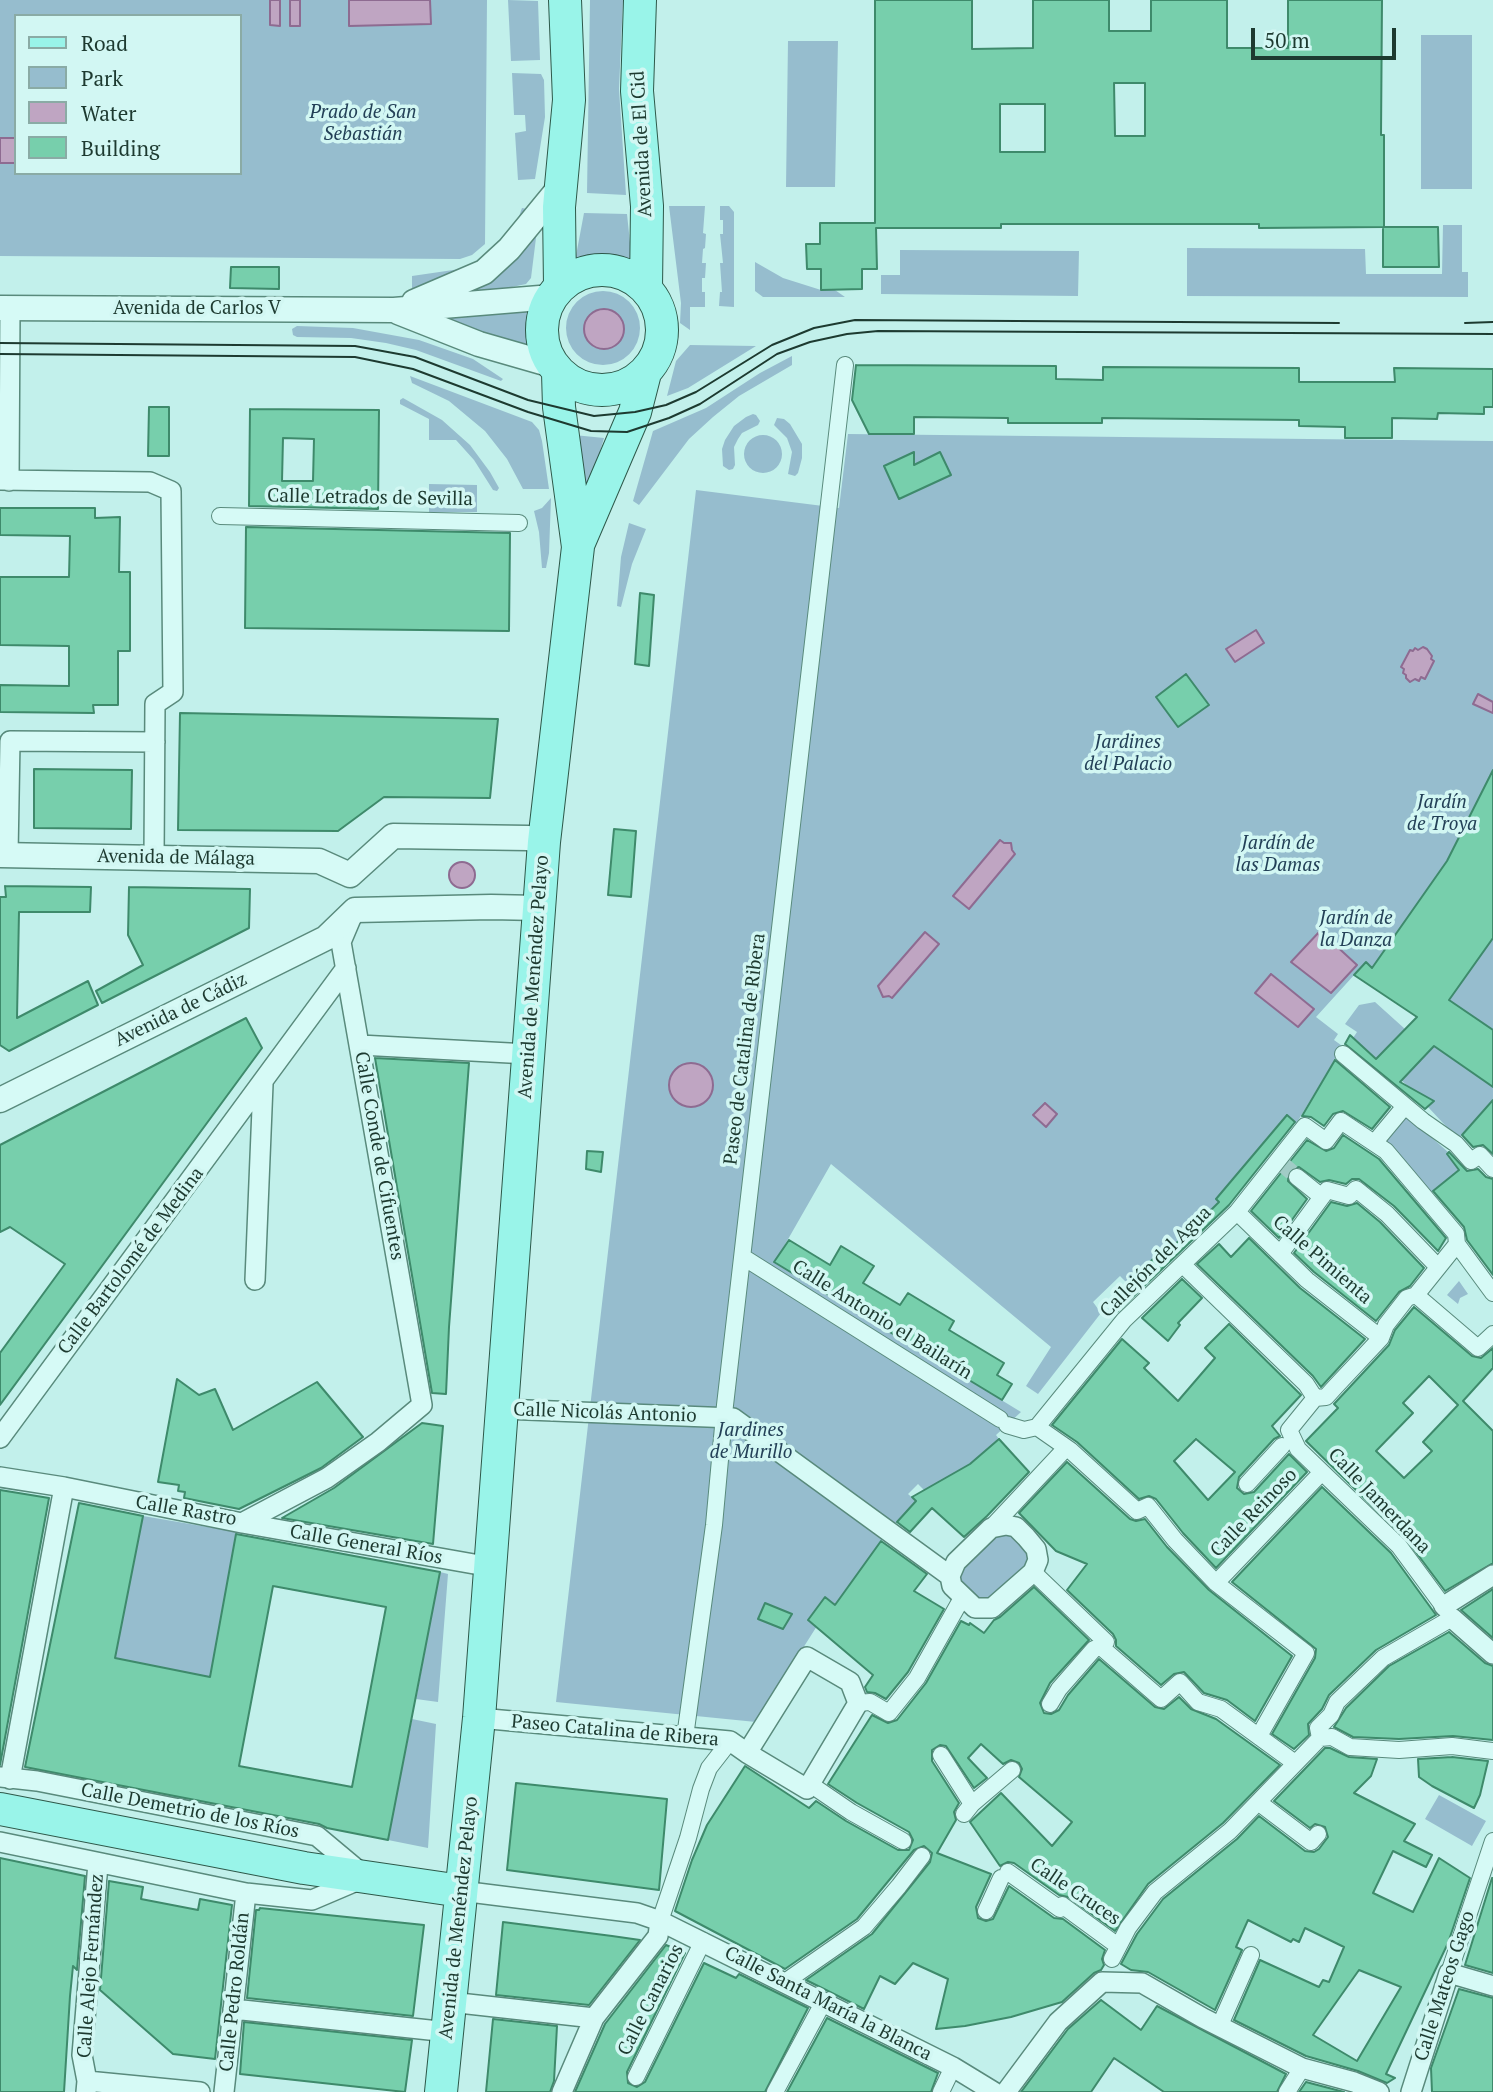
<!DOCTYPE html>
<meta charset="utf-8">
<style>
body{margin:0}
#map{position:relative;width:1493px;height:2092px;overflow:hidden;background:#c2f0eb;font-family:"PT Serif",serif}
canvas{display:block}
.legend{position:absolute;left:14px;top:14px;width:228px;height:161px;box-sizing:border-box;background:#d2f7f3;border:2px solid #8aaba5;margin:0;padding:9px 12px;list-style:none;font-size:21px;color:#1d3a30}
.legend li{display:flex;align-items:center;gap:14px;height:35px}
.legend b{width:35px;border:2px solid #8aaba5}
.scale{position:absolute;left:1251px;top:28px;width:145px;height:32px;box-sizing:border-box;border:4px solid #1d3a30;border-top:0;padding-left:9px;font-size:21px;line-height:24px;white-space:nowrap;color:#1d3a30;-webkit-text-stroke:5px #d2f7f3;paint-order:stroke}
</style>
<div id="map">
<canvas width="1493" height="2092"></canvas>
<ul class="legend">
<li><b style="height:9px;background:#99f4e9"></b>Road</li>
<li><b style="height:19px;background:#96bdce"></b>Park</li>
<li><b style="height:19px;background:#bfa5c2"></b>Water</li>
<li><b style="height:19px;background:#77cfac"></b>Building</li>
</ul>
<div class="scale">50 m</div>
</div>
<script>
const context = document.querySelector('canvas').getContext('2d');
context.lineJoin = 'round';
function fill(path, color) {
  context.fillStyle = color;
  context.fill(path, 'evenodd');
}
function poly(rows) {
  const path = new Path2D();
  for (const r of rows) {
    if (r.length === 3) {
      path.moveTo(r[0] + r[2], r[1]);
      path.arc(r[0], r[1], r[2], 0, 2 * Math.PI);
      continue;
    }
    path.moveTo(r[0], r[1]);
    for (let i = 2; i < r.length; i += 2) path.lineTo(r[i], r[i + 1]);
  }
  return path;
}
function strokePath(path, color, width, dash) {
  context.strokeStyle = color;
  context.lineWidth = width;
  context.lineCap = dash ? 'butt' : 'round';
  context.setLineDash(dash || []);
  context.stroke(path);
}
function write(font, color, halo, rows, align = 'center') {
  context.font = font + ' "PT Serif",serif';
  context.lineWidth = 7;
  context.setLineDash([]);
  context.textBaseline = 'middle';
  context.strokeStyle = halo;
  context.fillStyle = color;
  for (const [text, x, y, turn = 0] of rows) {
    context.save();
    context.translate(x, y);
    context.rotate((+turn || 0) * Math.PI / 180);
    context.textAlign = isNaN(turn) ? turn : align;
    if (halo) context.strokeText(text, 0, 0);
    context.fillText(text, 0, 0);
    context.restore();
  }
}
fill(poly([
 [0,0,487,0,485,244,472,255,460,259,0,256],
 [16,16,240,16,240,173,16,173],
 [508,0,538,1,540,60,511,61],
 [590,0,623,0,619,89,626,195,587,193],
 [1421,35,1472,35,1472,189,1421,189],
 [788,41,838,41,835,187,786,187],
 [512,73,541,74,544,80,545,117,535,179,518,180,515,133,526,131,525,115,514,115],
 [669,206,705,206,703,233,706,234,705,248,703,249,702,263,706,263,705,278,702,278,702,292,705,292,705,307,690,307,690,330,680,323,681,303],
 [720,206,729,206,734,212,734,307,719,306,720,292,722,292,720,263,723,263,720,234,723,234,723,220,720,220],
 [522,208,527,209,521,225,498,251,480,267,454,280,435,286,412,289,412,276,460,269,483,259,515,228],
 [584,213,627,214,632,262,613,256,593,257,575,261],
 [538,222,531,278,526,284,498,290,472,292,470,287],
 [1443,225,1462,225,1462,272,1468,272,1468,297,1187,296,1187,248,1365,249,1366,274,1442,274],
 [900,250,1079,251,1078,296,881,294,881,275,900,275],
 [755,262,783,278,821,290,835,290,845,297,763,297,755,291],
 [603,328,37],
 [413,309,528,310,531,315,531,344,528,351,469,327],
 [297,326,353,328,419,340,473,359,503,379,501,381,416,350,386,343,351,338,297,337,293,335,292,329],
 [690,345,756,346,688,388,667,396,676,361],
 [792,356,792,365,739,396,713,417,689,439,639,505,633,501,653,431,706,408,760,373],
 [410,376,532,422,539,430,542,441,549,489,523,489,507,459,485,431,449,401,412,383],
 [403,398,442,420,470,445,490,472,499,488,497,491,493,490,474,460,456,440,429,440,429,419,400,404,400,400],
 [753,414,756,415,760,421,758,425,742,433,738,439,734,447,735,465,733,469,729,470,723,466,722,449,725,440,734,426,746,417],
 [777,418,784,419,790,424,802,444,802,458,798,473,795,476,788,474,792,452,787,438,774,425],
 [848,434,1493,441,1493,770,1447,861,1372,968,1365,963,1316,1017,1338,1034,1334,1040,1345,1048,1337,1056,1296,1124,1286,1116,1216,1199,1219,1202,1196,1225,1171,1248,1167,1245,1129,1285,1120,1276,1093,1302,1101,1313,1038,1394,1026,1386,1051,1347,831,1164,775,1262,1021,1412,996,1435,999,1439,970,1464,925,1491,918,1484,908,1494,916,1501,883,1538,835,1605,825,1597,817,1607,817,1626,756,1722,556,1702,696,490,839,508],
 [574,435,604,438,588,493,578,493],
 [763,454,19],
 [429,484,477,485,477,512,429,512],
 [551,498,549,553,546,568,542,568,539,532,534,511,542,508],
 [629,523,646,529,632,564,621,607,617,606,621,557],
 [1493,938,1493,1030,1449,1000],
 [1375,1002,1405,1029,1376,1059,1353,1038,1357,1032,1345,1024,1359,1005],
 [1435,1045,1493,1085,1493,1100,1458,1139,1428,1107,1433,1102,1420,1097,1401,1080],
 [1403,1112,1448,1152,1447,1154,1459,1170,1428,1195,1383,1139],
 [1459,1281,1468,1294,1460,1298,1458,1304,1447,1295],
 [143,1516,237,1532,188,1801,161,1796,185,1672,115,1658],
 [1006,1532,1027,1545,1030,1563,983,1604,960,1589,959,1571,992,1535],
 [440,1572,448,1574,438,1702,416,1699],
 [412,1719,436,1724,428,1848,388,1840],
 [1439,1795,1486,1821,1472,1846,1425,1819]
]), '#96bdce');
const water = poly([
 [270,0,280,0,280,26,270,25,270,0],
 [290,0,300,0,300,26,290,26,290,0],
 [349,0,430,0,431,24,349,26,349,0],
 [0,138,16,138,16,163,0,163,0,138],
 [604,329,20],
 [1256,630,1264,643,1235,662,1226,649,1256,630],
 [1423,647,1427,649,1432,656,1431,659,1434,661,1425,679,1421,677,1419,681,1415,679,1410,682,1406,678,1406,675,1403,673,1404,669,1401,667,1410,650,1413,651,1415,648,1418,650,1423,647],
 [1478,694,1493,702,1493,713,1473,704,1478,694],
 [1000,840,1004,843,1011,843,1012,850,1015,854,969,909,953,896,1000,840],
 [462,875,13],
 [1320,931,1357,965,1331,993,1291,962,1320,931],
 [925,932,939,944,892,998,889,996,883,997,878,986,925,932],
 [1271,974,1314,1009,1298,1027,1255,993,1271,974],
 [691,1085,22],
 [1045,1103,1057,1114,1046,1127,1033,1115,1045,1103]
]);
fill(water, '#bfa5c2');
strokePath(water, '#8e6b91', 2);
const building = poly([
 [875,0,972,0,972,49,1033,48,1033,0,1109,0,1109,31,1151,31,1151,0,1227,0,1227,48,1288,48,1288,0,1382,0,1381,135,1384,135,1384,227,1259,228,1259,224,1001,224,1001,228,876,228,877,269,862,269,862,289,821,290,821,269,807,269,806,244,820,244,820,223,875,223,875,0],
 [1114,83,1145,83,1145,136,1115,136,1114,83],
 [1000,104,1045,104,1045,152,1000,152,1000,104],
 [1383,227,1438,227,1439,267,1383,267,1383,227],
 [231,267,279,267,279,289,230,288,231,267],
 [856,365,1056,366,1056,379,1103,380,1103,367,1299,368,1299,382,1395,382,1394,368,1493,369,1493,407,1484,407,1484,414,1438,413,1437,419,1392,418,1392,438,1345,438,1345,427,1299,426,1299,420,1102,418,1102,423,1008,423,1008,418,914,417,914,434,869,434,852,400,856,365],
 [149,407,169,407,169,456,148,456,149,407],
 [250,409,379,410,378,509,249,506,250,409],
 [283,438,314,439,313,481,282,481,283,438],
 [914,452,914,465,940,452,951,475,899,499,884,466,914,452],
 [0,508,95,508,95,518,120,517,119,572,130,572,130,651,118,651,118,705,93,705,94,713,0,712,0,685,69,686,69,646,0,645,0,577,69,577,70,536,0,535,0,508],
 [246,527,510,533,509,631,245,628,246,527],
 [640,593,654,595,649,666,635,664,640,593],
 [1186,674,1209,705,1178,727,1156,697,1186,674],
 [180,713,498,719,490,798,384,797,338,831,178,830,180,713],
 [34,769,132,770,131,829,34,828,34,769],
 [1493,770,1493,938,1449,1000,1493,1030,1493,1087,1434,1046,1400,1082,1434,1101,1425,1109,1345,1044,1350,1035,1376,1059,1417,1017,1354,975,1366,962,1372,968,1447,861,1493,770],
 [614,829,636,831,631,897,608,895,614,829],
 [5,886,91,887,90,912,19,912,17,1018,88,981,98,1005,9,1051,0,1045,0,897,6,897,5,886],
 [129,887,250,889,249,928,102,1003,96,991,143,965,128,935,129,887],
 [246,1018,262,1048,0,1405,0,1353,65,1264,10,1227,0,1232,0,1145,246,1018],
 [375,1058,469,1063,449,1327,446,1394,432,1393,375,1058],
 [1335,1060,1390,1107,1372,1129,1343,1111,1333,1114,1324,1126,1311,1117,1302,1116,1335,1060],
 [1493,1100,1493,1154,1483,1145,1473,1147,1462,1135,1493,1100],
 [1287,1115,1295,1122,1229,1205,1117,1312,1109,1303,1167,1245,1171,1248,1201,1220,1219,1202,1216,1199,1287,1115],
 [1343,1135,1379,1159,1446,1238,1438,1251,1394,1206,1359,1179,1352,1179,1346,1184,1329,1180,1320,1182,1299,1167,1289,1170,1288,1181,1307,1199,1279,1238,1251,1211,1307,1140,1326,1151,1334,1148,1343,1135],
 [587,1151,603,1152,601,1172,586,1169,587,1151],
 [1449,1152,1467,1171,1478,1169,1486,1177,1493,1179,1493,1275,1467,1240,1464,1227,1433,1191,1459,1170,1447,1154,1449,1152],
 [1331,1202,1347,1206,1357,1203,1380,1222,1424,1268,1410,1286,1399,1292,1376,1321,1314,1272,1294,1253,1331,1202],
 [1249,1238,1300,1288,1365,1339,1321,1387,1313,1376,1197,1264,1219,1244,1231,1257,1249,1238],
 [789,1240,830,1265,841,1246,874,1266,863,1283,900,1305,908,1293,954,1321,949,1330,1004,1363,997,1375,1012,1384,1002,1400,774,1262,789,1240],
 [1182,1279,1202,1298,1178,1323,1180,1325,1168,1341,1142,1318,1182,1279],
 [1414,1307,1472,1356,1481,1358,1493,1348,1493,1368,1463,1401,1493,1431,1493,1563,1445,1591,1406,1539,1306,1441,1338,1408,1334,1404,1389,1345,1395,1330,1414,1307],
 [1429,1376,1458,1405,1423,1442,1432,1451,1404,1478,1376,1451,1413,1413,1403,1403,1429,1376],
 [1229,1324,1301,1395,1272,1426,1280,1436,1274,1439,1239,1477,1237,1488,1244,1494,1254,1492,1289,1454,1307,1472,1216,1568,1183,1533,1156,1499,1149,1496,1139,1499,1077,1442,1052,1425,1122,1339,1149,1363,1144,1368,1178,1401,1215,1358,1205,1348,1229,1324],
 [1196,1439,1235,1472,1208,1500,1174,1461,1196,1439],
 [177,1379,199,1395,215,1389,233,1430,317,1382,363,1437,321,1468,239,1509,184,1498,185,1492,178,1491,179,1485,158,1482,177,1379],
 [422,1423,443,1426,433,1544,282,1518,334,1488,422,1423],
 [999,1439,1029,1472,987,1516,964,1537,932,1508,910,1532,897,1522,916,1501,912,1497,970,1464,999,1439],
 [1067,1462,1130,1519,1136,1521,1145,1519,1167,1547,1209,1590,1292,1656,1255,1721,1227,1700,1204,1693,1184,1672,1174,1674,1161,1685,1116,1646,1116,1640,1113,1634,1067,1590,1087,1564,1056,1551,1019,1513,1067,1462],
 [1322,1487,1391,1553,1436,1615,1376,1650,1329,1695,1322,1709,1308,1724,1309,1735,1294,1749,1272,1734,1315,1658,1316,1649,1232,1582,1322,1487],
 [0,1490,49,1498,0,1765,0,1490],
 [79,1503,143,1516,115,1658,210,1677,236,1534,440,1572,388,1840,327,1828,319,1824,25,1767,79,1503],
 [273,1586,386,1607,352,1787,239,1766,273,1586],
 [881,1541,927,1574,914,1591,944,1609,908,1672,886,1699,875,1693,867,1692,865,1687,873,1675,808,1620,825,1597,835,1605,881,1541],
 [1034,1587,1089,1640,1050,1683,1040,1703,1044,1713,1051,1714,1059,1710,1068,1695,1099,1659,1155,1707,1164,1709,1179,1697,1191,1709,1216,1719,1280,1765,1223,1823,1148,1884,1115,1931,1068,1897,1059,1895,1014,1863,1008,1862,1000,1866,970,1822,1001,1793,1052,1846,1072,1822,1019,1777,1022,1769,1019,1763,1011,1760,1003,1764,981,1744,968,1758,987,1778,974,1788,946,1746,940,1745,932,1750,932,1761,959,1803,954,1812,956,1820,937,1853,991,1874,976,1907,978,1918,986,1921,993,1919,1009,1886,1054,1918,1063,1919,1105,1950,1102,1959,1104,1965,1101,1970,1094,1973,1062,2002,1011,2017,965,2026,936,2029,948,1979,913,1963,895,1984,880,1976,864,2009,806,1980,872,1934,930,1862,932,1853,924,1846,914,1850,857,1919,785,1969,675,1911,692,1860,707,1825,745,1766,809,1808,816,1801,846,1821,898,1850,909,1850,913,1840,909,1832,857,1803,828,1784,872,1715,888,1723,897,1720,926,1683,961,1621,969,1625,970,1623,984,1633,994,1620,1000,1617,1034,1587],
 [1493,1589,1493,1638,1461,1610,1493,1589],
 [765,1603,792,1614,783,1629,758,1619,765,1603],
 [1449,1632,1485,1663,1493,1666,1493,1740,1453,1736,1399,1739,1353,1737,1334,1727,1346,1708,1389,1666,1449,1632],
 [1325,1748,1330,1748,1349,1757,1377,1759,1371,1776,1354,1793,1415,1824,1404,1841,1432,1855,1426,1867,1393,1851,1373,1893,1413,1912,1439,1858,1470,1878,1448,1943,1386,2074,1395,2078,1387,2083,1358,2071,1306,2056,1234,2020,1260,1960,1319,1987,1323,1980,1329,1982,1344,1947,1305,1928,1299,1942,1293,1939,1291,1942,1248,1920,1236,1947,1242,1950,1215,2010,1148,1972,1131,1970,1121,1964,1137,1934,1163,1899,1237,1839,1259,1816,1305,1851,1314,1852,1319,1849,1328,1837,1325,1827,1315,1824,1310,1828,1274,1801,1325,1748],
 [1359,1970,1401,1987,1357,2061,1313,2035,1359,1970],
 [1452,1757,1488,1761,1480,1795,1474,1808,1432,1786,1419,1777,1418,1759,1452,1757],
 [516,1783,667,1799,659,1890,507,1870,516,1783],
 [0,1858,85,1876,77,1970,73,1966,70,1996,64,2092,0,2092,0,1858],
 [1492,1878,1493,1878,1493,1973,1465,1965,1492,1878],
 [109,1881,143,1887,141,1899,198,1910,200,1899,232,1905,215,2059,173,2054,100,1990,109,1881],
 [260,1908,424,1925,413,2016,247,1998,256,1910,259,1910,260,1908],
 [503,1922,612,1936,640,1940,589,2005,496,1995,503,1922],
 [666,1945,685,1953,627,2072,628,2083,637,2087,645,2082,704,1963,736,1978,739,1974,808,2008,765,2092,575,2092,605,2024,666,1945],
 [1459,1989,1493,1998,1493,2092,1432,2092,1431,2068,1459,1989],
 [1101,2000,1141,2030,1157,2006,1286,2074,1277,2092,1164,2092,1114,2058,1091,2092,1021,2092,1068,2029,1101,2000],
 [827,2018,938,2073,931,2092,787,2092,827,2018],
 [493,2019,557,2026,554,2081,550,2092,486,2092,493,2019],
 [244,2022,412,2040,405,2092,240,2074,244,2022],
 [1306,2082,1344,2092,1299,2092,1306,2082]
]);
fill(building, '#77cfac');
strokePath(building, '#3e8a6b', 2);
strokePath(poly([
 [1280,1162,1297,1177]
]), '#a1ccc6', 16, [16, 8]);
const pedestrian = poly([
 [220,516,519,523],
 [1343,1054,1423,1121,1456,1144,1471,1161,1480,1155,1493,1169],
 [1375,1142,1405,1106],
 [1297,1177,1322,1197],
 [1237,1212,1307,1280,1381,1338],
 [1280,1254,1327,1190,1349,1196,1356,1189,1387,1214,1438,1267],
 [743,1257,1000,1419],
 [1183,1265,1306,1384,1315,1398],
 [1493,1293,1457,1244,1416,1295,1478,1348,1493,1334],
 [1007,1425,1024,1430,1037,1427,1070,1450,1137,1511,1148,1506,1175,1540,1216,1583,1306,1653,1259,1736],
 [1037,1427,1124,1320,1237,1212,1305,1126,1326,1141,1341,1121,1386,1151,1456,1234,1457,1244],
 [1247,1484,1282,1446],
 [991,1528,1066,1448],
 [1033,1572,1106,1642,1101,1647,1161,1699,1180,1682,1198,1702,1221,1709,1295,1763],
 [1216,1583,1322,1472],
 [858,1703,870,1702,889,1713,917,1678,962,1598],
 [1050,1704,1059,1689,1094,1649,1101,1647],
 [685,1737,714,1525,725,1405,845,365],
 [1320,1738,1332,1737,1350,1747,1399,1750,1452,1746,1493,1751],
 [941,1755,972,1804],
 [810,1784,851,1812,903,1841],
 [1258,1802,1311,1842,1318,1834],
 [964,1814,972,1804,1012,1770],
 [1008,1872,1060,1909,1062,1905,1118,1946],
 [986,1911,1001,1878],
 [660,1921,688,1838,701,1789,709,1768,730,1741],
 [1112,1959,1128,1928,1155,1892,1230,1831,1320,1738,1318,1728,1331,1715,1337,1702,1383,1658,1452,1618,1399,1546,1298,1449,1289,1430,1315,1398,1326,1397,1336,1386,1381,1338,1386,1325,1407,1298,1416,1295],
 [1449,1973,1493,1841],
 [785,1982,864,1927,899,1886,922,1856],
 [1220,2025,1251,1955],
 [636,2077,703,1941],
 [775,2092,824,2001],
 [941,2092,953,2067],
 [1287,2092,1302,2068]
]);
const minor = poly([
 [0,480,150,482,171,491,173,692,155,704,154,857],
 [9,481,10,308],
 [8,854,10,741,155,742],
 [360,1045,528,1054],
 [255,1280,263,1084],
 [502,1409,733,1418,950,1576],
 [0,1438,346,968],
 [0,1477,64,1487,242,1523,327,1478,378,1442,422,1405,341,942,352,916],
 [242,1523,491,1567],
 [1006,1525,1016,1527,1026,1537,1036,1549,1038,1560,1033,1572,992,1608,975,1608,952,1586,950,1576,956,1562,991,1528,1006,1525],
 [1444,1606,1493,1575],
 [1452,1618,1493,1654],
 [479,1718,730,1741,747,1753,807,1789,858,1703,850,1682,807,1657,747,1753],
 [0,1777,37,1781,317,1836,366,1877,312,1900,246,1893,0,1842],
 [10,1779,64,1487],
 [461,1891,637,1913,660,1921,953,2067,994,2092],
 [450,2002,594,2018],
 [233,2009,448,2032],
 [87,2081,200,2092],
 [86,2092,87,2081,82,2055,98,1863],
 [224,2092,246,1893],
 [562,2092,594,2018,658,1936,660,1921],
 [1006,2092,1058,2022,1102,1982,1142,1983,1203,2018,1302,2068,1354,2082,1379,2092],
 [1411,2092,1449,1973,1493,1986]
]);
const tertiary = poly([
 [414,302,484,272,509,249,560,187],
 [0,308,394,310,552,297],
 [398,312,479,344,552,365],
 [0,855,319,861,350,875],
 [350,875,393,836,528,838,544,842],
 [355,910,491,907,538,908],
 [0,1100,326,938,355,910]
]);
const primary = poly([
 [640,0,637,91,647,206,646,288],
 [602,330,60],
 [560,287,559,207,569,100,565,0],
 [578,545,635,412,645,373],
 [0,1809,304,1868,461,1891],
 [441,2092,479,1718,544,842,578,547,559,407,558,373]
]);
strokePath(pedestrian, '#598a7c', 18);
strokePath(minor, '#598a7c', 22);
strokePath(tertiary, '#598a7c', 27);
strokePath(primary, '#2d5849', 34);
strokePath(pedestrian, '#d6faf6', 16);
strokePath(minor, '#d6faf6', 19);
strokePath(tertiary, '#d6faf6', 24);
strokePath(primary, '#99f4e9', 32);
strokePath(poly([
 [1465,323,1493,322],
 [0,343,355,346,415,357,528,400,594,416,635,412,666,405,696,392,772,345,814,328,855,320,1339,323],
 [0,354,355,357,413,369,528,412,591,431,627,432,669,418,700,404,777,354,810,342,847,334,878,331,1493,334]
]), '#1d3a30', 2);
write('italic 19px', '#234057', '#d2f7f3', [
 ["Prado de San",363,113],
 ["Sebastián",363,135],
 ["Jardines",1128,743],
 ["del Palacio",1128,765],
 ["Jardín",1442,803],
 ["de Troya",1442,825],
 ["Jardín de",1278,844],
 ["las Damas",1278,866],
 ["Jardín de",1356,919],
 ["la Danza",1356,941],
 ["Jardines",751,1431],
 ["de Murillo",751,1453]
]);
write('19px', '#1d3a30', '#d2f7f3', [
 ["Avenida de El Cid",642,144,-93],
 ["Avenida de Carlos V",197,309],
 ["Calle Letrados de Sevilla",370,498,1],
 ["Avenida de Málaga",176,858,1],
 ["Avenida de Menéndez Pelayo",534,977,-86],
 ["Avenida de Cádiz",181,1010,-26],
 ["Paseo de Catalina de Ribera",745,1049,-83],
 ["Calle Conde de Cifuentes",379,1156,80],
 ["Calle Pimienta",1322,1260,41],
 ["Calle Bartolomé de Medina",131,1261,-53],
 ["Callejón del Agua",1156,1262,-45],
 ["Calle Antonio el Bailarín",882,1320,32],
 ["Calle Nicolás Antonio",605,1413,2],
 ["Calle Jamerdana",1379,1501,46],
 ["Calle Rastro",186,1511,10],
 ["Calle Reinoso",1254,1513,-46],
 ["Calle General Ríos",366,1545,10],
 ["Paseo Catalina de Ribera",615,1731,5],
 ["Calle Demetrio de los Ríos",190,1811,11],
 ["Calle Cruces",1075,1892,34],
 ["Avenida de Menéndez Pelayo",459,1918,-84],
 ["Calle Alejo Fernández",91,1966,-86],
 ["Calle Mateos Gago",1445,1986,-72],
 ["Calle Pedro Roldán",235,1992,-84],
 ["Calle Canarios",651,2000,-63],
 ["Calle Santa María la Blanca",828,2004,27]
]);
</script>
